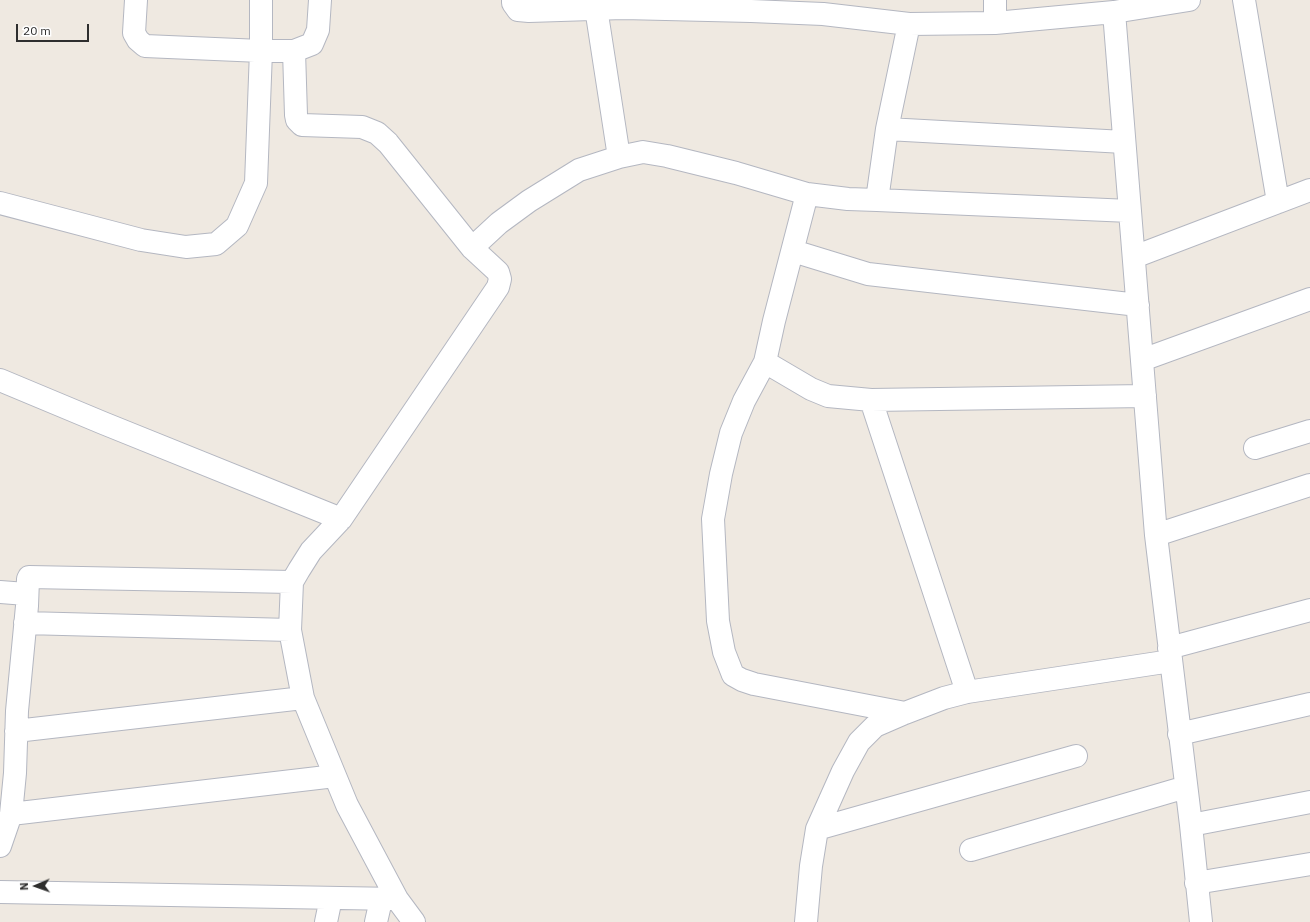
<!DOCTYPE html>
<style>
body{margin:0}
#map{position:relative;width:1310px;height:922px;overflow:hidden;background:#efe9e1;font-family:"IBM Plex Sans",sans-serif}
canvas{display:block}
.north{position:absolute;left:16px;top:866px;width:40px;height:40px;-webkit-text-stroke:3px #fff;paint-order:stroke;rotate:268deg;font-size:11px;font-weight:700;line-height:16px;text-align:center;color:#2e2e2e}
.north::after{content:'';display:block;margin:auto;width:14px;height:18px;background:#2e2e2e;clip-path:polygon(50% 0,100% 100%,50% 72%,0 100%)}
.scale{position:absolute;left:16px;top:24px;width:73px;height:18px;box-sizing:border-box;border:2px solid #2e2e2e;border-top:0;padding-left:5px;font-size:12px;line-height:14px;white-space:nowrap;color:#2e2e2e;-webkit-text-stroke:3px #fff;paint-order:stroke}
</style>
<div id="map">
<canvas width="1310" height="922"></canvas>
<div class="north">N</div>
<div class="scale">20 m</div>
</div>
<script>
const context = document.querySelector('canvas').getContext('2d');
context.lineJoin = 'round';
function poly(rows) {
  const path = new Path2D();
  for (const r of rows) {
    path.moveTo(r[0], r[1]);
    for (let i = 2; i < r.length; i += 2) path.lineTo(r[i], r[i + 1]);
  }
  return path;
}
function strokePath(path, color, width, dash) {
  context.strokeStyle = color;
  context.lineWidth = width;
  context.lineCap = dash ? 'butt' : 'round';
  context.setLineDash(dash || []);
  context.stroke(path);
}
const street = poly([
 [136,0,134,33,138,40,145,46,261,51,294,51,312,44,318,30,320,0],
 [513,0,513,3,518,10,529,11,623,8,751,11,823,14,909,24,995,23,1114,12,1189,0],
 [1244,0,1278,202],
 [596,8,619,157],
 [1114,12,1156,535,1191,825,1201,922],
 [995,23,995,0],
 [294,51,296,115,297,120,302,125,362,127,377,133,388,143,472,248,498,272,500,279,498,287,341,519,311,551,299,570,292,582,290,630,303,698,347,805,397,899,414,922],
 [887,129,1124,142],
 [807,194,774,321,765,362,744,401,731,433,721,474,713,519,718,621,724,652,733,675,742,680,754,684,905,713],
 [877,200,887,129,909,24],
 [0,203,141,240,186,247,216,244,237,226,256,183,261,51,261,0],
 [472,248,499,223,529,201,579,170,619,157,643,152,667,156,736,173,807,194,848,199,877,200,1130,211],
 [793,251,868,274,1138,305],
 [1134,257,1310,190],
 [1142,360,1310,299],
 [765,362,811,389,828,396,871,400,1145,396],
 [0,380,103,423,341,519],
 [871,400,967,692],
 [1255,448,1310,431],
 [1156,535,1310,485],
 [0,592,26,594],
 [25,623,290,630],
 [1169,648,1310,610],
 [16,731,303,698],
 [1179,734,1310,704],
 [11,814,335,776],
 [1191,825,1310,802],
 [817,829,1076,756],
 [0,846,11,814,15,773,17,711,27,606,28,579,29,577,292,582],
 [971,850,1186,787],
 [1196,883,1310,864],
 [0,892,397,899],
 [326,922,331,898],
 [376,922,381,900],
 [806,922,811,866,817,829,843,771,859,742,875,726,905,713,944,698,967,692,1171,661]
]);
strokePath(street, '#b4b7c1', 24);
strokePath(street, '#fff', 22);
</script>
